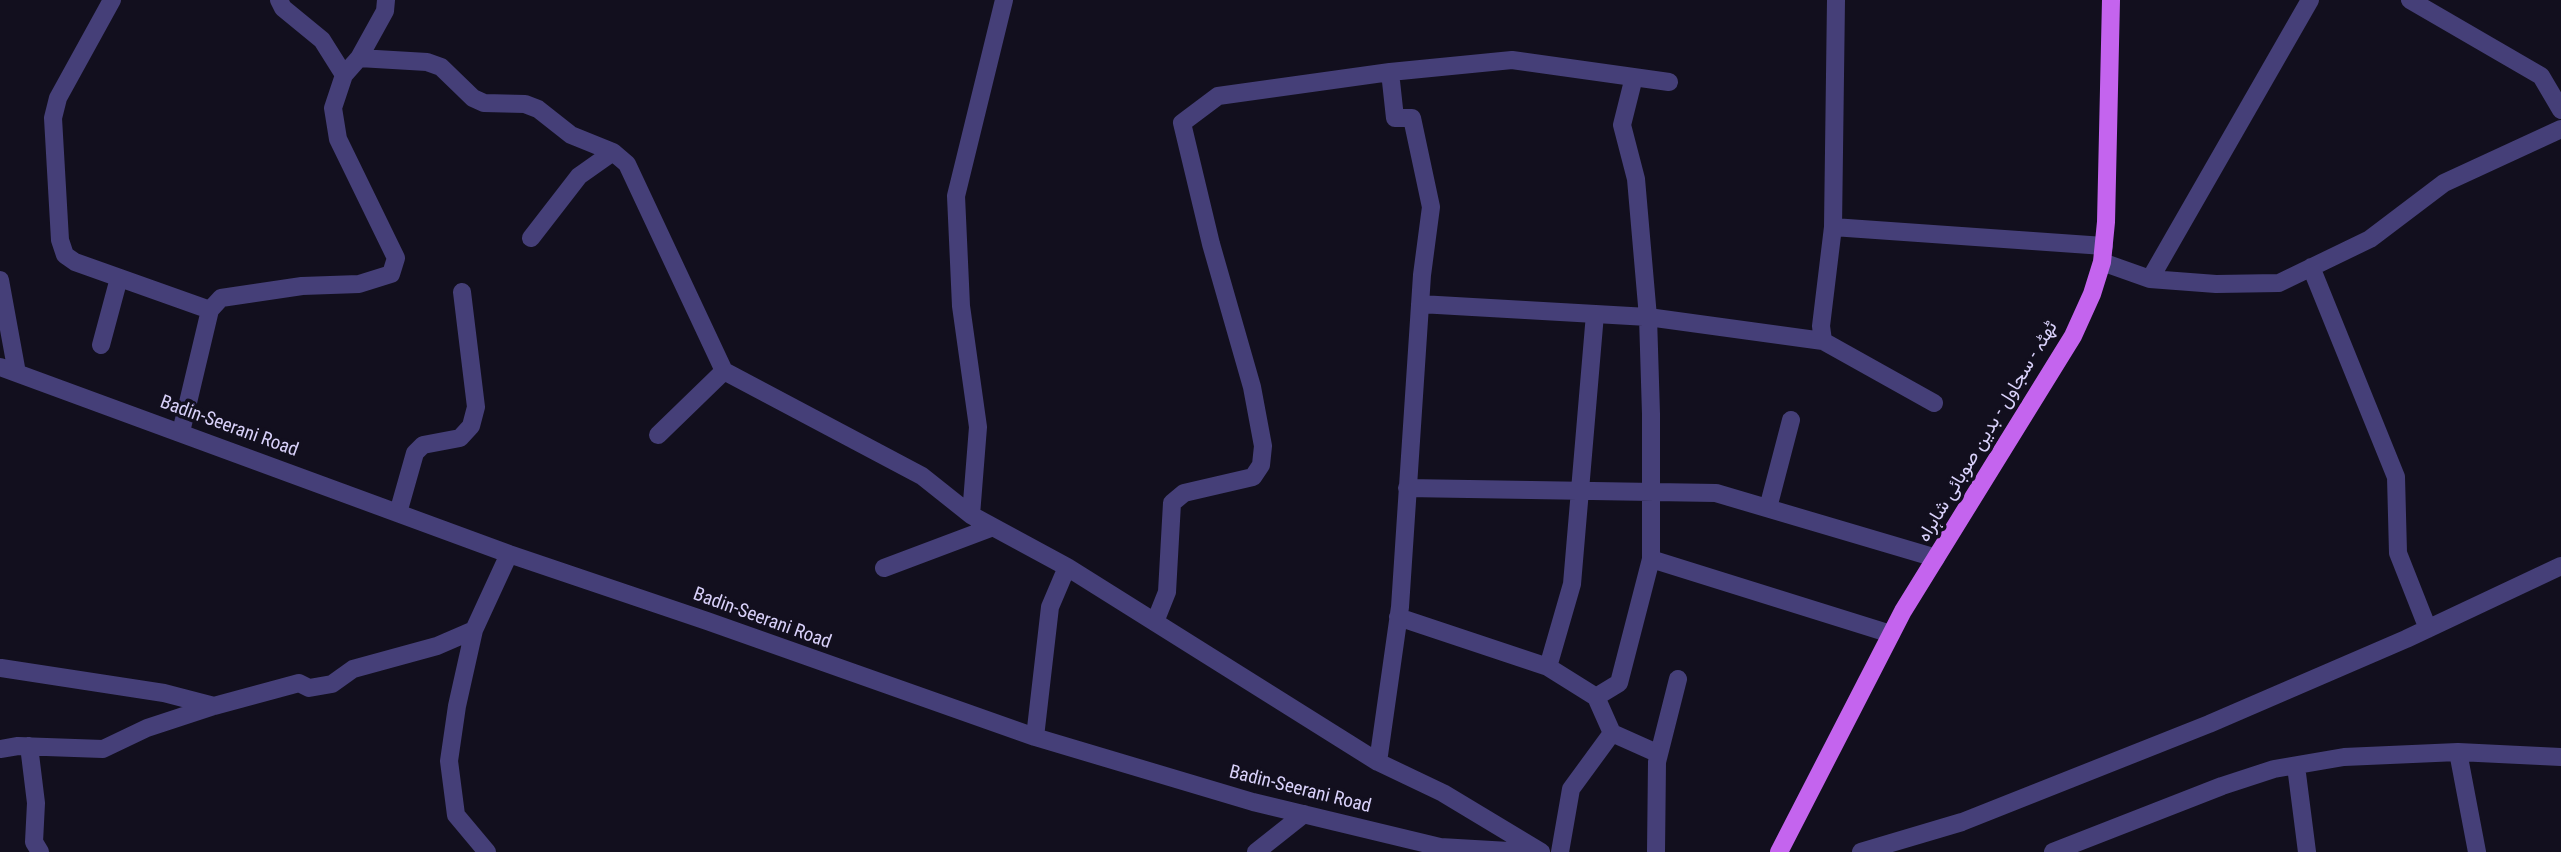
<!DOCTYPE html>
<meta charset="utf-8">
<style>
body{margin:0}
canvas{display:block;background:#120f1e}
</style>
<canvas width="2561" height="852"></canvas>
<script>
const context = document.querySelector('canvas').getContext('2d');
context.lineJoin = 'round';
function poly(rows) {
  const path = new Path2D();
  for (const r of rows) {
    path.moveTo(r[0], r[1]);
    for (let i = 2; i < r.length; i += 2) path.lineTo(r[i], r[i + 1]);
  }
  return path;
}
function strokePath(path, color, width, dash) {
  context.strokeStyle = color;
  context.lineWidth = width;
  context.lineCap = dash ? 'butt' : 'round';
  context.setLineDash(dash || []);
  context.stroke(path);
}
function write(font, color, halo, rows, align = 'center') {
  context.font = font + ' "Roboto Condensed",Vazirmatn,sans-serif';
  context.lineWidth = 7;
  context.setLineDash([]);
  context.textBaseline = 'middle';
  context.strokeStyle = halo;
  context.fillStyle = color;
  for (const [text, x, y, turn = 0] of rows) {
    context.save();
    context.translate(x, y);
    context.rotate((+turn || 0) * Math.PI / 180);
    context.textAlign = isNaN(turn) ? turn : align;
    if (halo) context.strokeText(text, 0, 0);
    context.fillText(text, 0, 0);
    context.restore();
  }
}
strokePath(poly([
 [112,0,58,98,53,118,60,240,65,255,75,262,210,310],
 [279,0,283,8,322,40,344,75],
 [2410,0,2541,76,2561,110],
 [359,58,427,62,441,67,473,98,484,103,525,104,538,109,571,135,613,152,627,164,724,371,922,476,971,515,1067,567,1378,762,1443,793,1541,852],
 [1390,72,1512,60,1669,82],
 [1833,227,2104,246],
 [531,238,579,176,613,152],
 [2102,262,2150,279,2216,284,2279,283,2370,239,2444,183,2561,129],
 [2311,267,2396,477,2398,553,2428,629],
 [2150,279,2310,0],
 [0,280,17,373],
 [1420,304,1648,317,1823,341,1934,403],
 [1823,341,1821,326,1833,227,1836,0],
 [101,345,119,278],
 [0,367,509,554,707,621,1035,737,1253,802,1440,847,1526,852],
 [181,432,210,310,221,298,302,286,359,284,391,274,396,258,338,139,333,108,344,75,359,58,385,11,386,0],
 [658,435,724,371],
 [1407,488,1716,493,1936,558],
 [1768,508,1791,420],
 [398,513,415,453,423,445,460,438,471,426,476,407,462,292],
 [971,515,978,427,961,306,956,196,1004,0],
 [1651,559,1891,634],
 [884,568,993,527],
 [1398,617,1548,667,1596,697,1612,733,1659,754],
 [1155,622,1167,592,1172,503,1184,493,1253,477,1261,465,1263,446,1252,387,1211,244,1182,123,1218,96,1390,72,1395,118,1412,118,1431,207,1422,275,1400,607,1378,762],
 [474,630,457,706,449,761,456,815,487,852],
 [1548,667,1572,584,1595,314],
 [1,668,164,693,214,706],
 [1596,697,1619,683,1651,559,1651,414,1648,317,1636,179,1622,125,1634,77],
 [1035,737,1050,607,1067,567],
 [29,746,36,803,34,842,40,852],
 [0,749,18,746,103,749,147,728,214,706,299,683,309,688,332,684,353,669,437,646,474,630,509,554],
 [2458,752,2477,852],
 [2296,766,2307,852],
 [1256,852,1304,814],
 [1560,852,1571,789,1612,733],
 [1656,852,1657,762,1678,679],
 [1861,852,1962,822,2209,724,2406,639,2561,566],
 [2053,852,2222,786,2274,769,2344,757,2458,752,2561,757]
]), '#453f78', 18);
strokePath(poly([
 [1779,852,1903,611,2073,336,2092,294,2102,262,2106,222,2111,0]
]), '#c464ee', 18);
write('19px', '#d9d1fa', '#120f1e', [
 ["Badin-Seerani Road",229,427,20],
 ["ٹھٹہ - سجاول - بدین صوبائی شاہراہ",1988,432,-59],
 ["Badin-Seerani Road",762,619,20],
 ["Badin-Seerani Road",1300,790,14]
]);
</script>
